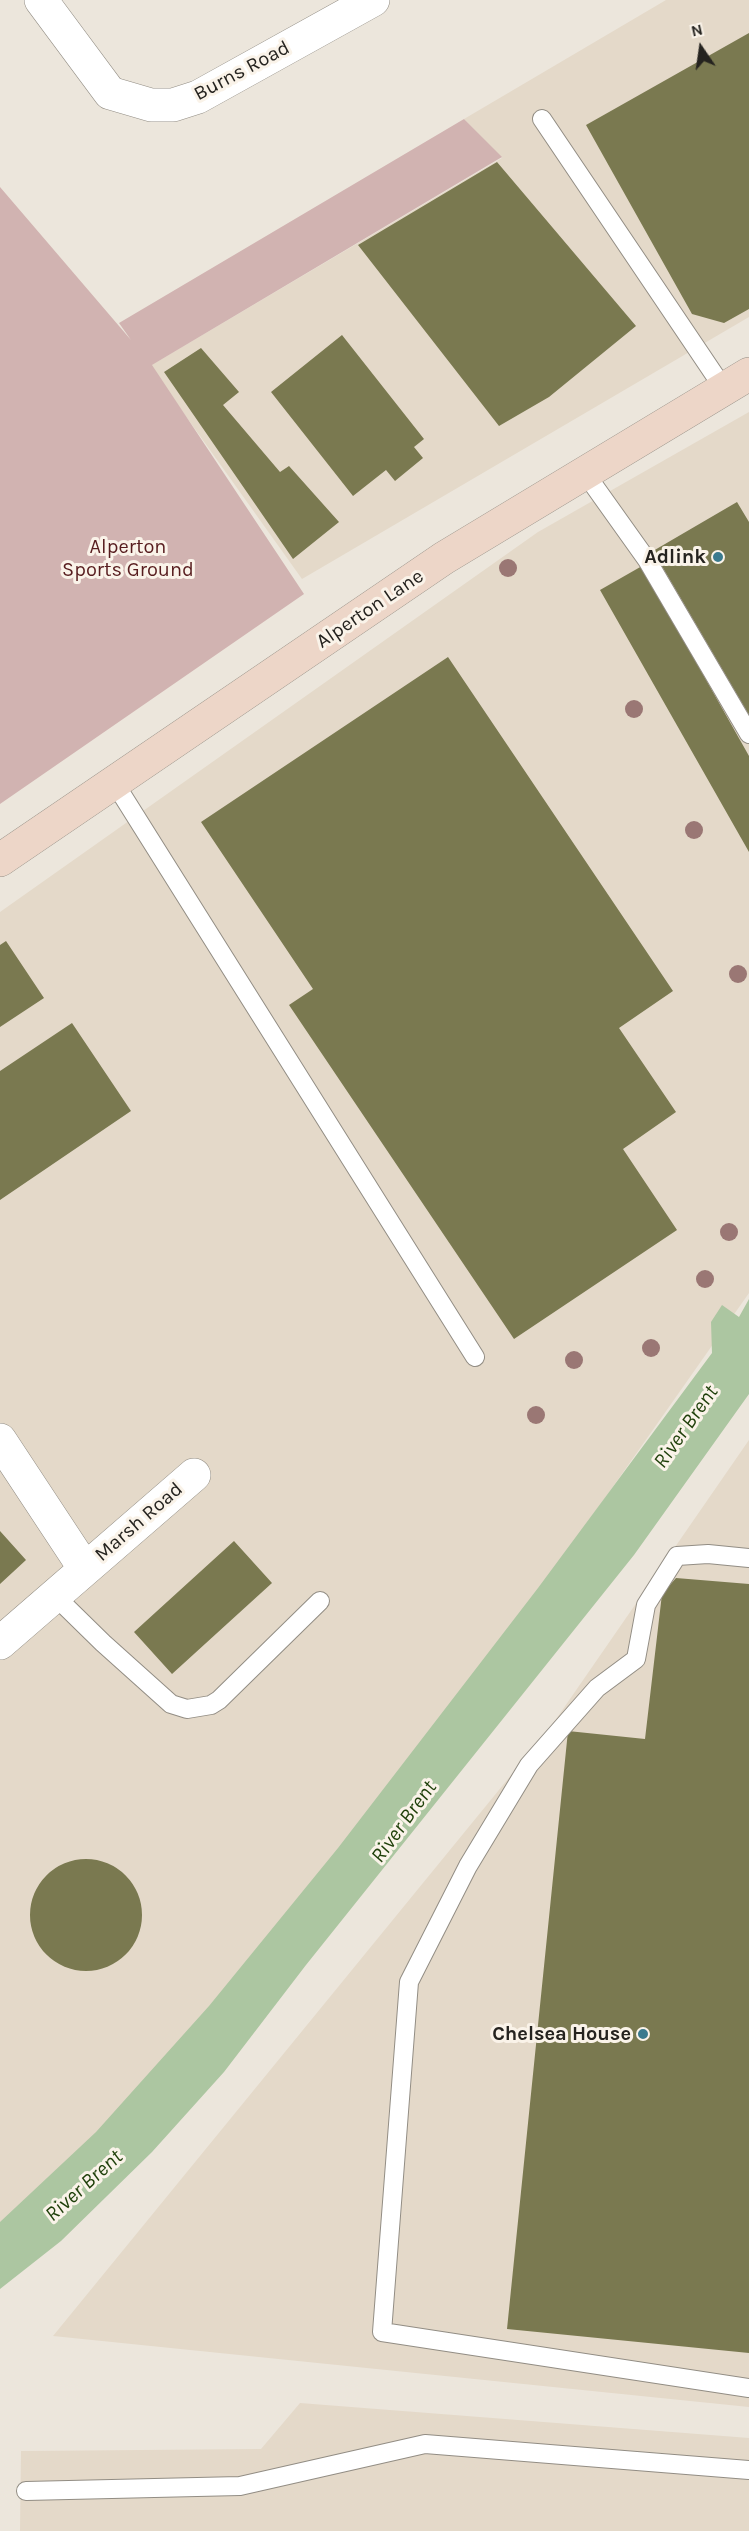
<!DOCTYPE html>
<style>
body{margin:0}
#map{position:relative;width:749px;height:2531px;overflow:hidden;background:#ece6dc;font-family:Karla,sans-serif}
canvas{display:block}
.north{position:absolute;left:671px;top:18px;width:60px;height:60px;-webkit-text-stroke:4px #faf3e9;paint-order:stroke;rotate:347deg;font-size:16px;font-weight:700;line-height:24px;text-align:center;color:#25231f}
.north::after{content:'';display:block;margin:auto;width:21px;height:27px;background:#25231f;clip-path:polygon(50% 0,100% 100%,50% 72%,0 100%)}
</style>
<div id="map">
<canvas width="749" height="2531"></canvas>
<div class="north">N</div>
</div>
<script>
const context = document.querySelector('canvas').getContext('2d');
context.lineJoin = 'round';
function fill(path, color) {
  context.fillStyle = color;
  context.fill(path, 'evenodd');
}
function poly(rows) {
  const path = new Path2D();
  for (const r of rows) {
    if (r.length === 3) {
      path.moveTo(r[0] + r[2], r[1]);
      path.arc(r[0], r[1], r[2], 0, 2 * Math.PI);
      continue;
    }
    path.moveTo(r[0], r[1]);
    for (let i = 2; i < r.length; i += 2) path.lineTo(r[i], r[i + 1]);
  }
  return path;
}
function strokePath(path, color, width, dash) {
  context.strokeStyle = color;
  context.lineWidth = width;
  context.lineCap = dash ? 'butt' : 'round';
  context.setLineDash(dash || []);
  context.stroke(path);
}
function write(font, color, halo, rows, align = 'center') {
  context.font = font + ' Karla,sans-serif';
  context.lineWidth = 6;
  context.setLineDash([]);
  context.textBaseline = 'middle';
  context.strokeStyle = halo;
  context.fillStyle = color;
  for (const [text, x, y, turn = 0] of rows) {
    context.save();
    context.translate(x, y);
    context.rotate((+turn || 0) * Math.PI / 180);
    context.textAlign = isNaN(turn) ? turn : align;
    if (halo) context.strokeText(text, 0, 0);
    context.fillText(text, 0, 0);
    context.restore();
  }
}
fill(poly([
 [666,0,749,0,749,317,302,579,150,366,502,158,464,119],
 [749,412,749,1293,513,1629,167,2070,0,2228,0,912,538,532],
 [749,1440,749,2407,53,2336,552,1725],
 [300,2403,749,2438,749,2531,20,2531,21,2451,261,2449]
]), '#e4d9c9');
fill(poly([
 [464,119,502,157,152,365,304,594,0,804,0,187,131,340,119,323]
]), '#d1b3b1');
fill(poly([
 [749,1299,749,1394,634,1555,306,1965,224,2072,152,2152,61,2241,0,2289,0,2222,96,2132,209,2006,338,1848,538,1588,712,1353,711,1322,722,1305,739,1317]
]), '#acc6a1');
fill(poly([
 [749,33,749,309,724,323,692,314,586,125],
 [497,162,636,326,549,397,499,426,358,245],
 [342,335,424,439,414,447,423,458,395,481,386,470,353,496,271,392],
 [201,348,239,392,223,405,280,472,289,466,339,522,293,559,164,372],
 [737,502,749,522,749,715,653,551],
 [642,566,749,756,749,852,600,590],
 [448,657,673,991,619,1028,676,1112,623,1149,677,1230,514,1339,289,1005,313,989,201,822],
 [6,941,44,998,0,1027,0,945],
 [72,1023,131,1111,0,1200,0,1071],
 [0,1531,26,1560,0,1584],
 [234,1541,272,1583,172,1674,134,1632],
 [676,1578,749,1584,749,2353,507,2329,568,1731,645,1739,662,1594],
 [86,1915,56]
]), '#7a7950');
const service = poly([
 [542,119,724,389],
 [585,473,647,560,749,734],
 [114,782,475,1357],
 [749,1558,708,1554,677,1556,646,1605,636,1659,597,1688,529,1765,468,1866,409,1982,382,2332,749,2388],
 [55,1596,103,1643,171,1704,187,1709,211,1705,219,1700,320,1601],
 [26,2491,240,2486,425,2444,749,2470]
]);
const minor = poly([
 [41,0,110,93,151,105,173,105,198,97,373,0],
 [0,1440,85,1569],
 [0,1643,194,1475]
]);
const secondary = poly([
 [0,860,444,558,749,374]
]);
strokePath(service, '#928d84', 20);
strokePath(minor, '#928d84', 34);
strokePath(secondary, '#928d84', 34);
strokePath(service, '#fff', 18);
strokePath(minor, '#fff', 33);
strokePath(secondary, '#edd6c8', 33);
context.fillStyle = '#9a7774';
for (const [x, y] of [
 [508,568],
 [634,709],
 [694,830],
 [738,974],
 [729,1232],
 [705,1279],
 [651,1348],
 [574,1360],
 [536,1415]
]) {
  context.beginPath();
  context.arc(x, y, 9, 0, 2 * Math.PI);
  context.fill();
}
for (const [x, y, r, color] of [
 [718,557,6,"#3a7a8e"],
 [643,2034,6,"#3a7a8e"]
]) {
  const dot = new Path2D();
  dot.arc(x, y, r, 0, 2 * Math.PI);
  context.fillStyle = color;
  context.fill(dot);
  strokePath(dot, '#faf3e9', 2);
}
write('20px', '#25231f', '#faf3e9', [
 ["Burns Road",242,71,-28],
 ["Alperton Lane",370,609,-34],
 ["Marsh Road",139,1522,-41]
]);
write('20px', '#571c1e', '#faf3e9', [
 ["Alperton",128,547],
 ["Sports Ground",128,570]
]);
write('bold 20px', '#25231f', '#faf3e9', [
 ["Adlink",706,557],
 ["Chelsea House",631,2034]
], 'right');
write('italic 21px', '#1e3f09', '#faf3e9', [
 ["River Brent",686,1427,-55],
 ["River Brent",404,1822,-54],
 ["River Brent",84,2186,-42]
]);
</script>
